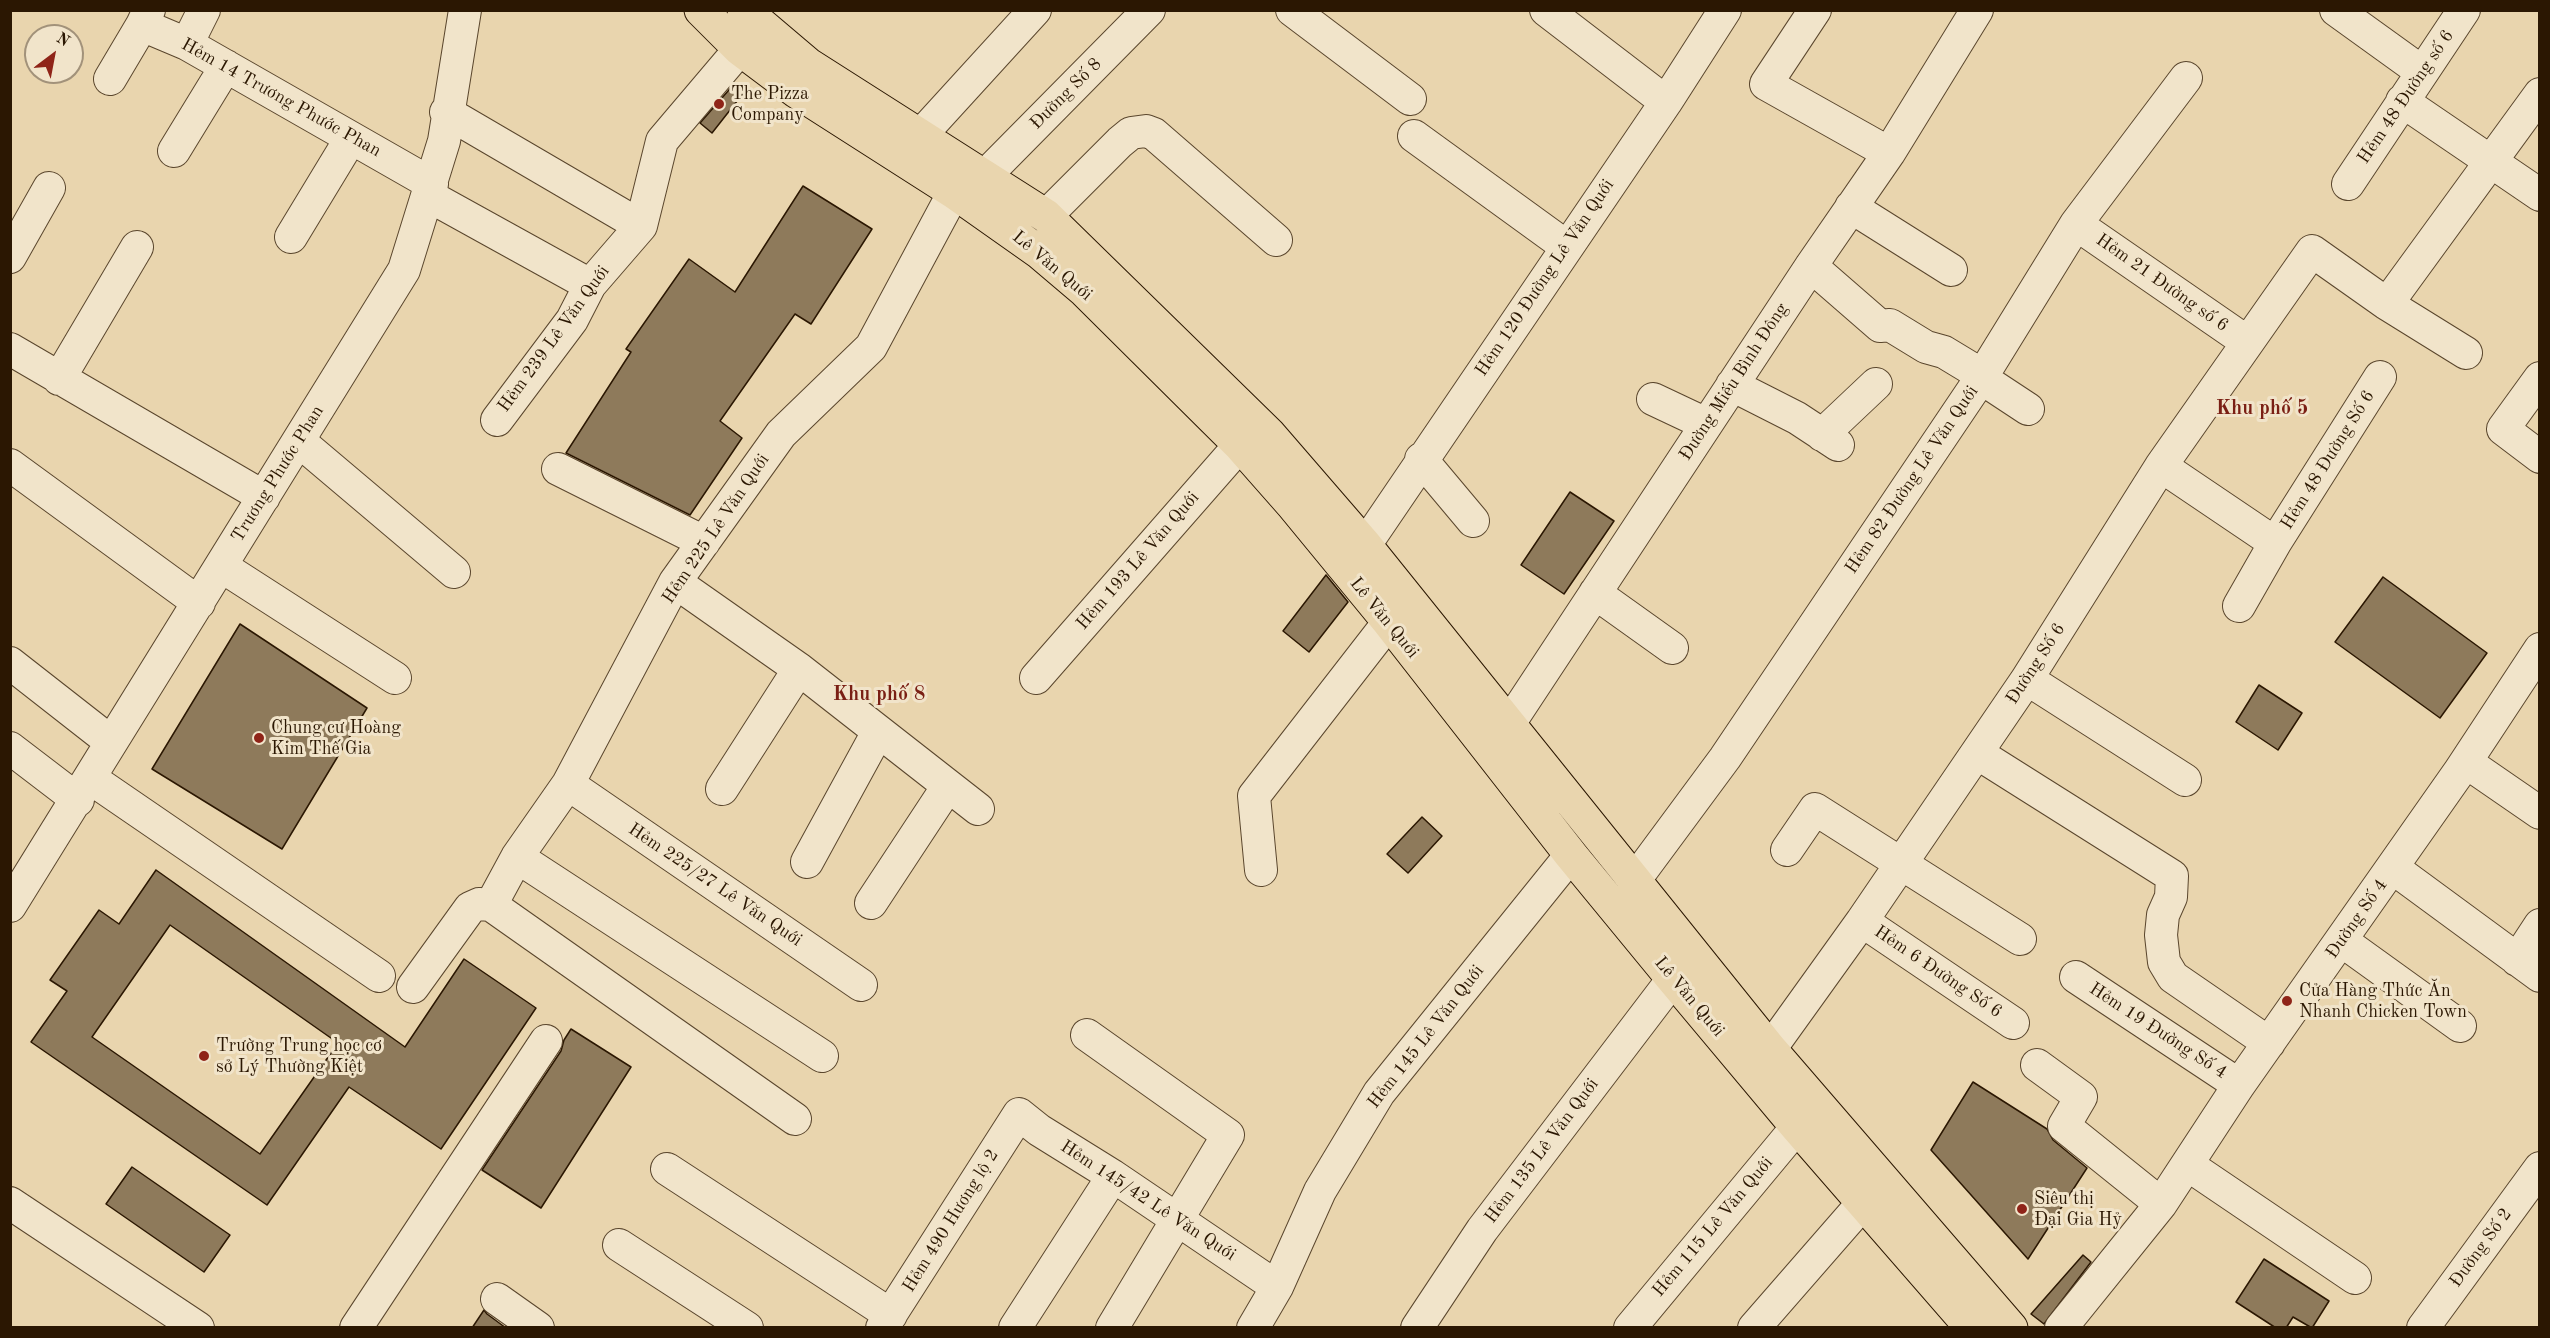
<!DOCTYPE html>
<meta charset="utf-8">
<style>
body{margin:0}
#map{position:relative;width:2550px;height:1338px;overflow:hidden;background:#e9d5ae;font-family:"Old Standard TT",serif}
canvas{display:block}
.frame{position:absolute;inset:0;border:12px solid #2b1702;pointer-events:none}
.north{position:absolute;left:24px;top:24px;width:60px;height:60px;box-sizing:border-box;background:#f1e4ca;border:2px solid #a2927a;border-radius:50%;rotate:32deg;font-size:16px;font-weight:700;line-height:24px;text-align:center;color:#2b1702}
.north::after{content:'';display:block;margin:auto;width:21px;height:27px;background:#8f2418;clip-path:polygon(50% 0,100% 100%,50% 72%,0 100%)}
</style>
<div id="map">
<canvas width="2550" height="1338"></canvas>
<div class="frame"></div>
<div class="north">N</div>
</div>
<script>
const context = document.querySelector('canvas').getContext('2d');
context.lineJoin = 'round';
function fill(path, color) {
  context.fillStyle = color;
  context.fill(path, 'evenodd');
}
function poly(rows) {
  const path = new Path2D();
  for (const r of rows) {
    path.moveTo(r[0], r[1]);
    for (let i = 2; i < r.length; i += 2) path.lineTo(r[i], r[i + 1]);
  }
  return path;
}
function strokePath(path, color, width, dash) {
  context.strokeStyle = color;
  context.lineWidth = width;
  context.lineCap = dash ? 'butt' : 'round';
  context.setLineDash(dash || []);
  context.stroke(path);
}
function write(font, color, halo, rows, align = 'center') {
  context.font = font + ' "Old Standard TT",serif';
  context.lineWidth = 6;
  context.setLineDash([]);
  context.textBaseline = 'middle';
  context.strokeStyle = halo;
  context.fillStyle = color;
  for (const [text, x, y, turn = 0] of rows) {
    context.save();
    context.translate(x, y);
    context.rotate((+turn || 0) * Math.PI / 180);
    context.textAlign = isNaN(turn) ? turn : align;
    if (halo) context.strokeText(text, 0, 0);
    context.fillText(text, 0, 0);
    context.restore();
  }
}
const building = poly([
 [735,83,745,91,712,133,700,123,735,83],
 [803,186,872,229,811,324,795,314,720,421,742,438,690,515,566,453,631,352,626,349,689,259,735,292,803,186],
 [1570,492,1614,521,1564,594,1521,565,1570,492],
 [1326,575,1348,602,1309,652,1283,631,1326,575],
 [2383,577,2487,653,2440,718,2335,642,2383,577],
 [240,624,367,708,282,849,152,769,240,624],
 [2259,685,2302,713,2278,750,2236,722,2259,685],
 [1422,817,1442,836,1408,873,1387,854,1422,817],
 [156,870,405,1047,464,959,536,1008,441,1149,349,1087,267,1205,31,1042,67,991,50,980,99,910,119,924,156,870],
 [170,925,338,1043,260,1154,92,1037,170,925],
 [571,1029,631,1067,541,1208,482,1170,561,1051,564,1040,571,1029],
 [1973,1082,2047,1129,2053,1140,2087,1168,2028,1259,1931,1150,1973,1082],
 [132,1167,230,1235,204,1272,106,1204,132,1167],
 [2083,1255,2091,1262,2044,1324,2031,1314,2083,1255],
 [2264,1259,2329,1301,2312,1328,2293,1317,2286,1328,2276,1328,2236,1302,2264,1259],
 [484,1310,487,1314,506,1328,472,1328,484,1310]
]);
fill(building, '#8e7a5b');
strokePath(building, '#2b1702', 1.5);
const minor = poly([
 [149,10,142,25,187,44,432,184],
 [1292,10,1410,99],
 [1546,10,1666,102],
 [1815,10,1766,84,1889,153],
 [2336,10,2422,72],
 [187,44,204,10],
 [110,79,142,25],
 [2402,101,2540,195],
 [446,112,641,226],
 [920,136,1035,10],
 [1414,136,1567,247],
 [174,151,226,66],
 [984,177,1149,10],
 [2348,184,2464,10],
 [429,196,590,285],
 [1851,207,1951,270],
 [1046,216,1120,142,1131,133,1146,131,1154,134,1276,240],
 [2076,224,2247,342],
 [291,237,351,138],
 [10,257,49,188],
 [1811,266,1880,326,1890,325,1926,347,1944,352,1982,375],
 [2387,304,2540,94],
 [10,349,264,497],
 [1981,378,2028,409],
 [2540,378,2503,429,2540,457],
 [59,379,137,247],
 [1732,385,1797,418,1838,445],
 [1653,399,1706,424],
 [497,420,572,320,590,285,641,226,662,141,740,49],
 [1822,435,1876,384],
 [299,441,454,572],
 [1421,459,1473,521],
 [10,465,199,603],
 [2161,466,2275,543,2239,606],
 [558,469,704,542],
 [2275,543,2380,377],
 [1365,545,1666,102,1725,10],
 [221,566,395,678],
 [675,582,799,669,978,809],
 [1595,593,1672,648],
 [10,663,111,742],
 [1036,678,1240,445],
 [2027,679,2185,780],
 [1495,745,1811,266,1889,153,1977,10],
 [10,748,78,800],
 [1977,753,2172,876,2171,897,2163,915,2161,935,2164,962,2173,977,2269,1043],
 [2466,762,2540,813],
 [90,778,379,976],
 [568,784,861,985],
 [722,789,799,669],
 [1787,850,1815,809,2020,939],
 [517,857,822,1056],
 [807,862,878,732],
 [2393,868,2540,976],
 [1261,870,1254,796,1389,622],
 [1634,881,1725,758,1981,378,2076,224,2186,78],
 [871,903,948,786],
 [491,905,795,1119],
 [10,906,404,270,444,141,465,10],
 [1862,921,2013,1023],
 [2342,941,2460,1026],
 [2517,960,2540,925],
 [2076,977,2239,1085],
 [413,987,470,908,479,904,491,905,517,857,568,784,675,582,781,434,871,347,954,192],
 [1087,1035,1228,1135,1112,1328],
 [2037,1065,2081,1097,2064,1126,2161,1204],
 [1755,1070,1862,921,2027,679,2161,466,2312,251,2387,304,2466,353],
 [2188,1165,2355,1278],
 [667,1169,891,1315],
 [10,1203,198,1328],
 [619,1245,747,1328],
 [497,1299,538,1328],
 [356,1328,546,1041],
 [882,1328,1019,1114,1039,1130,1113,1176,1277,1287],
 [1015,1328,1113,1176],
 [1253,1328,1277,1287,1320,1191,1379,1093,1571,855],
 [1417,1328,1482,1230,1673,979],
 [1630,1328,1797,1127],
 [1754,1328,1863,1203],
 [2061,1328,2161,1204,2239,1085,2459,772,2540,649],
 [2423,1328,2540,1168]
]);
const major = poly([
 [701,10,740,49,796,91,954,192,1039,252,1085,291,1240,445,1292,504,1389,622,1571,855,1673,979,1797,1127,1972,1328],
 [744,10,809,65,1046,216,1269,434,1365,545,1770,1049,2011,1328]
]);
strokePath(minor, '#5a462d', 34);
strokePath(major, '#2b1702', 35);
strokePath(minor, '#f1e4ca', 32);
strokePath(major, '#e9d5ae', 33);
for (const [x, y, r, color] of [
 [719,104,6,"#8f2418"],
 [259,738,6,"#8f2418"],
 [2287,1001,6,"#8f2418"],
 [204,1056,6,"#8f2418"],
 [2022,1209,6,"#8f2418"]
]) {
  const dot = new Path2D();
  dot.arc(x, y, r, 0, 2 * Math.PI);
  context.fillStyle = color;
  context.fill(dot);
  strokePath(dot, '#f1e4ca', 2);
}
write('18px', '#2b1702', '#f1e4ca', [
 ["The Pizza",731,94],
 ["Company",731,115],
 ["Chung cư Hoàng",271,728],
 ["Kim Thế Gia",271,749],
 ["Cửa Hàng Thức Ăn",2299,991],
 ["Nhanh Chicken Town",2299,1012],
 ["Trường Trung học cơ",216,1046],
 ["sở Lý Thường Kiệt",216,1067],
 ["Siêu thị",2034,1199],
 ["Đại Gia Hỷ",2034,1220]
], 'left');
write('18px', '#2b1702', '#f1e4ca', [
 ["Đường Số 8",1066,94,-45],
 ["Hẻm 48 Đường số 6",2406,97,-56],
 ["Hẻm 14 Trương Phước Phan",281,98,29],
 ["Lê Văn Quới",1052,266,40],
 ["Hẻm 120 Đường Lê Văn Quới",1545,278,-56],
 ["Hẻm 21 Đường số 6",2162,283,35],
 ["Hẻm 239 Lê Văn Quới",554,339,-54],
 ["Đường Miếu Bình Đông",1734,382,-57],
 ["Hẻm 48 Đường Số 6",2328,460,-58],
 ["Trương Phước Phan",278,474,-58],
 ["Hẻm 82 Đường Lê Văn Quới",1912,480,-56],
 ["Hẻm 225 Lê Văn Quới",716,529,-56],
 ["Hẻm 193 Lê Văn Quới",1138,561,-49],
 ["Lê Văn Quới",1384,618,51],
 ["Đường Số 6",2036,664,-57],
 ["Hẻm 225/27 Lê Văn Quới",715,885,34],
 ["Đường Số 4",2357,919,-55],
 ["Hẻm 6 Đường Số 6",1938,972,34],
 ["Lê Văn Quới",1689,997,50],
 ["Hẻm 19 Đường Số 4",2158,1031,33],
 ["Hẻm 145 Lê Văn Quới",1426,1037,-52],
 ["Hẻm 135 Lê Văn Quới",1542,1151,-53],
 ["Hẻm 145/42 Lê Văn Quới",1148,1201,33],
 ["Hẻm 490 Hương lộ 2",951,1221,-58],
 ["Hẻm 115 Lê Văn Quới",1713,1227,-50],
 ["Đường Số 2",2481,1248,-54]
]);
write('bold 20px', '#7a1f14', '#f1e4ca', [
 ["Khu phố 5",2262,409],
 ["Khu phố 8",879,695]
]);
</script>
